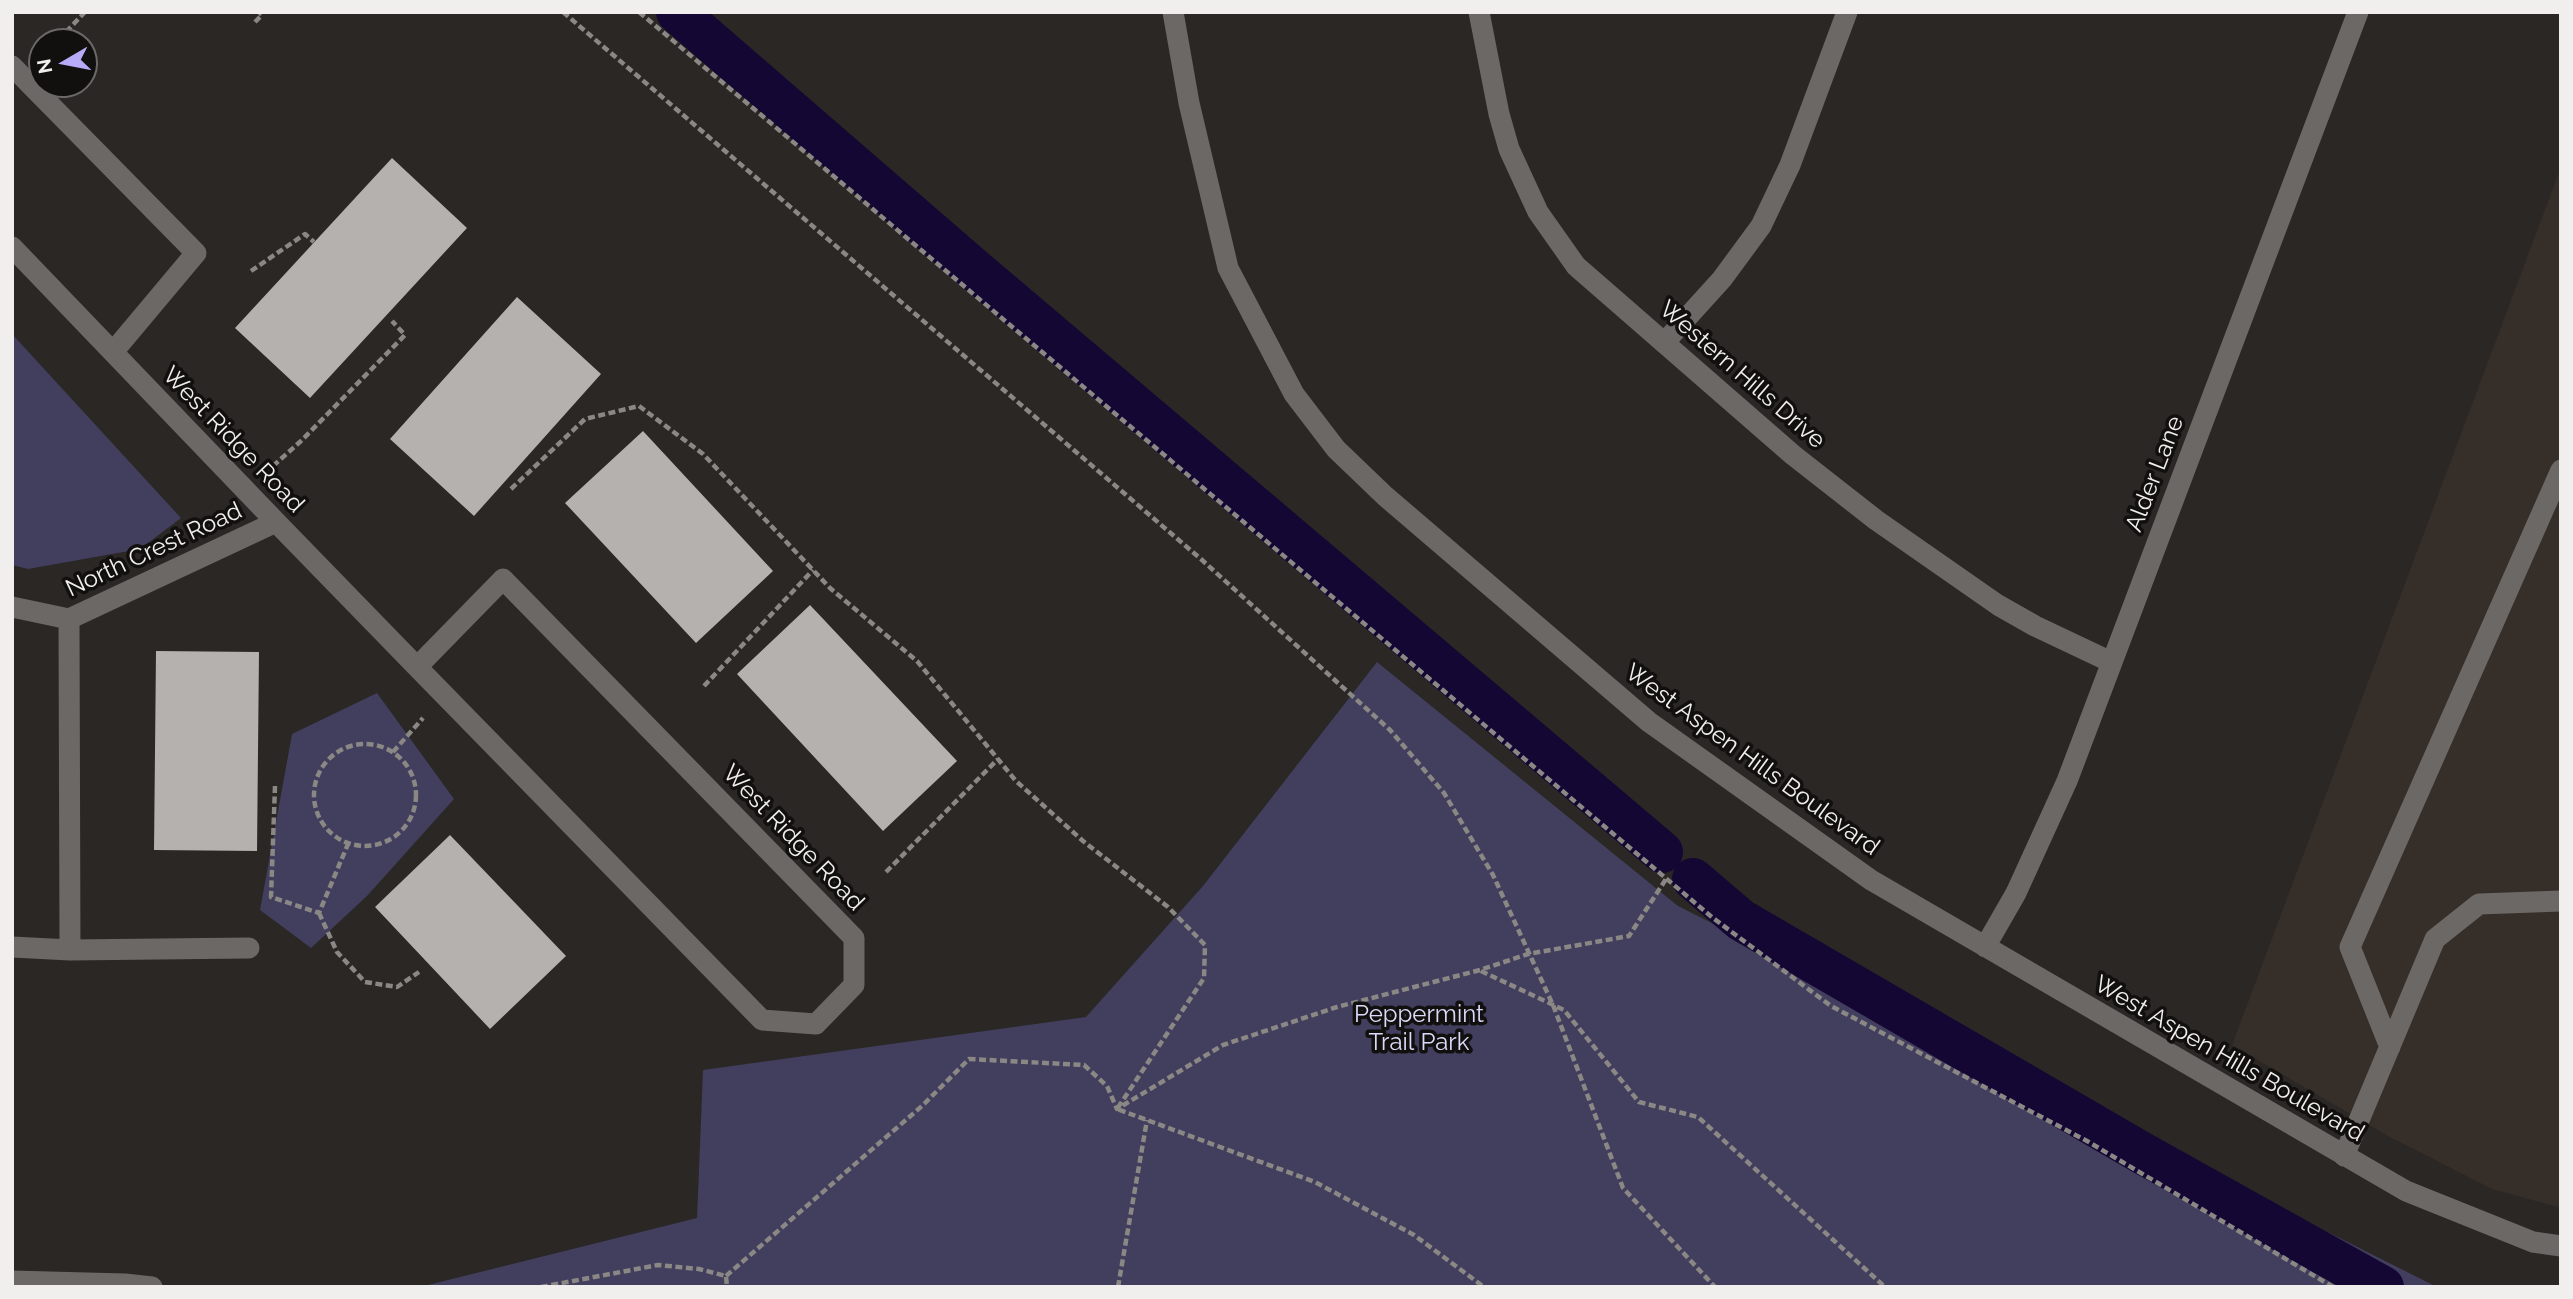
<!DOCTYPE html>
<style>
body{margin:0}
#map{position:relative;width:2573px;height:1299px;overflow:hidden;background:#2a2725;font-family:Raleway,sans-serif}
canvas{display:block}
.frame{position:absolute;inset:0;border:14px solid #f1efee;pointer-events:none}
.north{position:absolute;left:28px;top:28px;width:70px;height:70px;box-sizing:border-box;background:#11100f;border:2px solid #6b6968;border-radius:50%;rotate:260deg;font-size:19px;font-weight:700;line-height:28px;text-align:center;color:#f1efee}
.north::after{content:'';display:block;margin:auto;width:24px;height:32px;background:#b7abf8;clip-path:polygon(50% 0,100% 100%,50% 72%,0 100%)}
</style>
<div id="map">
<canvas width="2573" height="1299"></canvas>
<div class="frame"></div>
<div class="north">N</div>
</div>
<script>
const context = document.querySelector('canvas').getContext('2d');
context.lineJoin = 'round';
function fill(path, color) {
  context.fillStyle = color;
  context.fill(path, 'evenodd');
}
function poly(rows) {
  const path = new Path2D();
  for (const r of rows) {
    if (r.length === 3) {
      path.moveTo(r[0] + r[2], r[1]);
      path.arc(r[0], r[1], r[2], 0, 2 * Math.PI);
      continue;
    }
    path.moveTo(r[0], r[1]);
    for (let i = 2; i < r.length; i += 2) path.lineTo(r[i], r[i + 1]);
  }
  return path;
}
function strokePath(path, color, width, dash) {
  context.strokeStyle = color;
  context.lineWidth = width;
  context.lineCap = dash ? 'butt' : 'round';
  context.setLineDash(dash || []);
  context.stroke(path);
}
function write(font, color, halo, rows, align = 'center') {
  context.font = font + ' Raleway,sans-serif';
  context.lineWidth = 7;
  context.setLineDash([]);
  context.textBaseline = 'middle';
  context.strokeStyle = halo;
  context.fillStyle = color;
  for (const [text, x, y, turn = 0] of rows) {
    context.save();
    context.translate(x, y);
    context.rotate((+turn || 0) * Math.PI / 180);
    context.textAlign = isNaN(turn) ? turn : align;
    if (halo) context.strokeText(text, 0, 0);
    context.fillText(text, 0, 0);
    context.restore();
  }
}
fill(poly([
 [2561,167,2561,1208,2492,1189,2388,1136,2232,1045]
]), '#362e28');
fill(poly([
 [12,334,181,518,140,549,28,569,12,565],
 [1377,662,1678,906,2437,1287,420,1287,697,1218,703,1070,1086,1017,1203,886],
 [377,693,454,799,367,896,311,948,260,910,292,734]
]), '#423e5d');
strokePath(poly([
 [677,12,975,270,1662,852],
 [1693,879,1741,920,2142,1153,2383,1287]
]), '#140733', 42);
fill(poly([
 [392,158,467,228,310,398,235,328],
 [517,297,601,374,474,516,390,439],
 [643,431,773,571,696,643,565,503],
 [810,605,957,761,883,831,737,674],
 [156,651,259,652,257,851,154,850],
 [450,835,566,956,490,1029,375,907]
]), '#b4b1ae');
strokePath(poly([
 [563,12,1202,560,1390,730,1444,793,1493,875,1553,1005,1623,1188,1715,1287],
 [639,12,1713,918,1831,1006,2087,1141,2333,1287],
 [255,22,262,15,259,12],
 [66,32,85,12],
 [251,271,305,234,314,242],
 [273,466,301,441,405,335,392,321],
 [511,489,585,419,639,406,703,454,830,588,917,661,1016,781,1083,841,1168,907,1205,945,1204,978,1117,1109,1315,1182,1414,1235,1484,1287],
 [704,686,813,570],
 [365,795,51],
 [393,752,423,718],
 [275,786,271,897,319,913,348,844],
 [886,872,998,759],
 [319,913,337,952,365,982,397,987,419,972],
 [1481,971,1564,1010,1639,1102,1698,1117,1885,1287],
 [726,1276,922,1106,969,1059,1084,1065,1107,1086,1117,1109,1223,1045,1337,1007,1480,970,1528,954,1629,936,1666,879],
 [541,1287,658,1265,699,1269,726,1276,727,1287],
 [1118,1287,1147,1120]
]), '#8a8785', 4.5, [7, 3.5]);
strokePath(poly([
 [1173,12,1189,103,1228,268,1294,394,1336,449,1385,496,1649,722,1871,880,2406,1191,2533,1242,2561,1246],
 [1479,12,1499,114,1509,149,1538,212,1576,266,1793,455,1876,520,1998,605,2035,626,2111,662],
 [12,66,196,253,113,352],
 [12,247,276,522,417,667,762,1020,816,1024,854,985,854,938,503,579,417,667],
 [1664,343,1722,279,1761,226,1790,165,1847,12],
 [12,607,69,619,276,522],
 [12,947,70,950,69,619],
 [1985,947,2016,893,2067,781,2358,12],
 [70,950,249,948],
 [2390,1047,2350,947,2561,470],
 [2344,1156,2435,939,2479,904,2561,901],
 [12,1281,125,1284,152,1287]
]), '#6b6866', 21);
write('24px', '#f1efee', '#11100f', [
 ["Western Hills Drive",1742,375,41],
 ["West Ridge Road",233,440,46],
 ["Alder Lane",2155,474,-69],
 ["North Crest Road",154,550,-25],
 ["West Aspen Hills Boulevard",1752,760,36],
 ["West Ridge Road",793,838,46],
 ["West Aspen Hills Boulevard",2229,1059,30]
]);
write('24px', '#dcd9f9', '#11100f', [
 ["Peppermint",1419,1015],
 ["Trail Park",1419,1043]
]);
</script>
